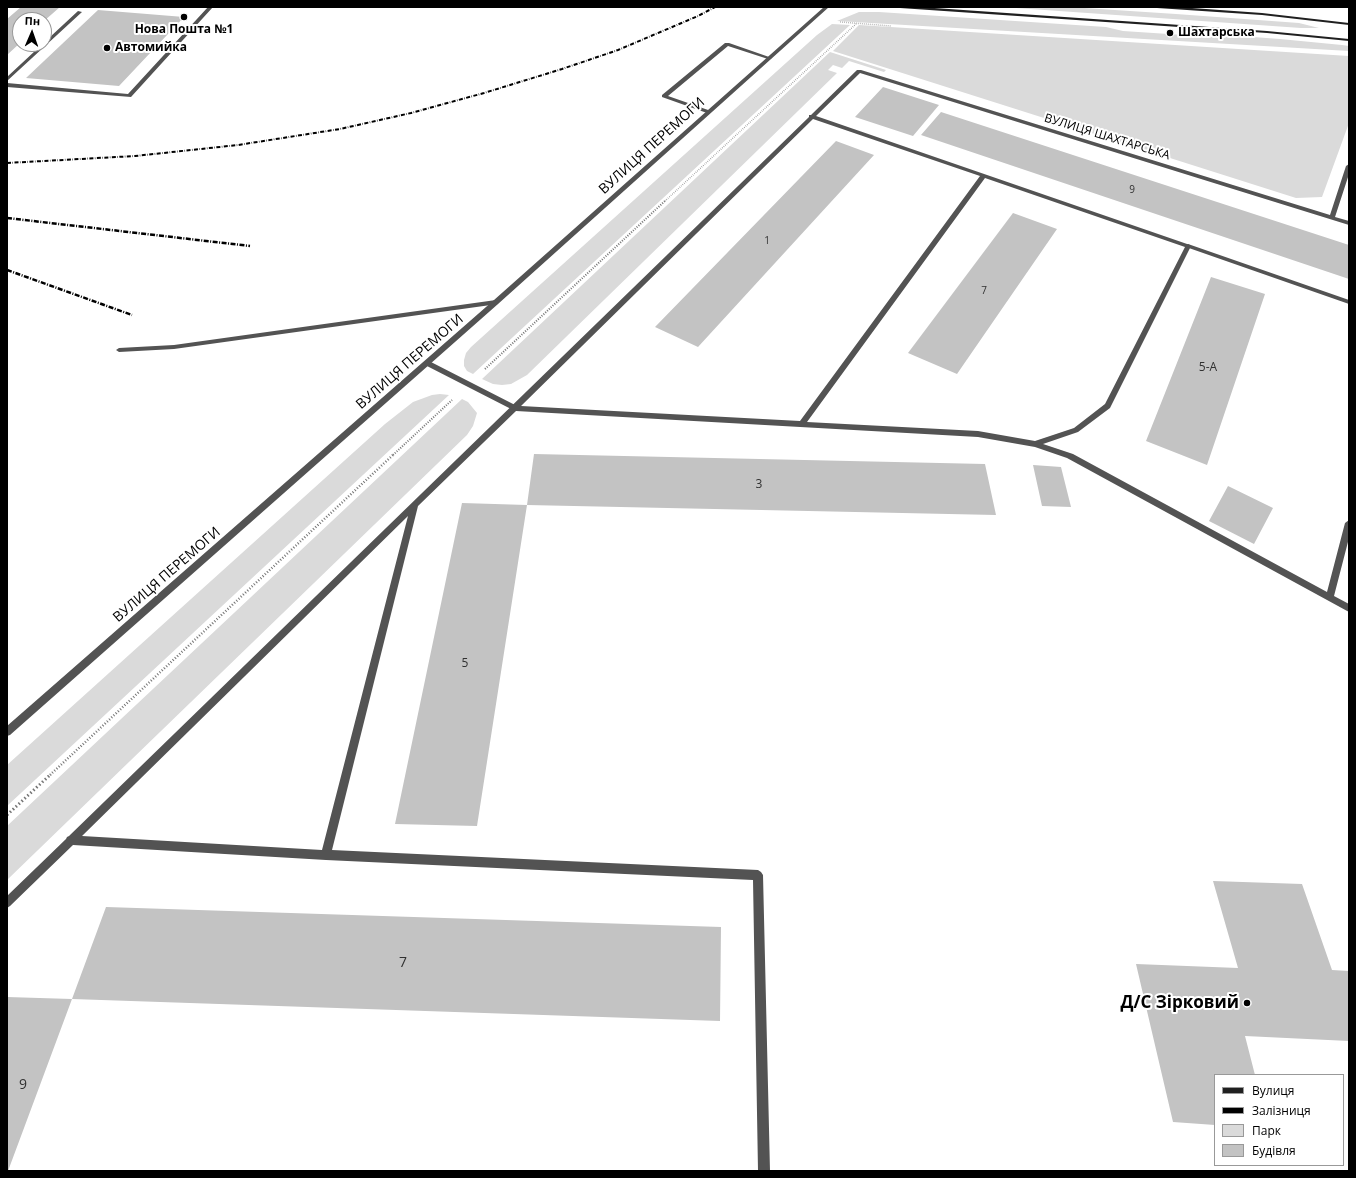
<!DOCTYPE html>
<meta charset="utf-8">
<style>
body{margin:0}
#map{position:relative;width:1356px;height:1178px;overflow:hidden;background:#fff;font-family:"Open Sans",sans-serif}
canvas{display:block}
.frame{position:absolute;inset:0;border:8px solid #000;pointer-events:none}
.legend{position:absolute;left:1214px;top:1074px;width:130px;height:92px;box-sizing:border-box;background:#fff;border:1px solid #999;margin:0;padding:5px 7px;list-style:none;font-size:12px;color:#000}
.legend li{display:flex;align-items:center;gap:8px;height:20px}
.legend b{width:20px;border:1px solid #999}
.north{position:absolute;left:12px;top:12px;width:40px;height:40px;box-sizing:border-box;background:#fff;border:1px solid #999;border-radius:50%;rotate:2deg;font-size:11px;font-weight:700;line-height:16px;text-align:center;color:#000}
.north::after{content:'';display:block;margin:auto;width:14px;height:18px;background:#000;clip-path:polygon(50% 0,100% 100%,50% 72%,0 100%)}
</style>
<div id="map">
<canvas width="1356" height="1178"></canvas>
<div class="frame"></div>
<ul class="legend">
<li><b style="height:5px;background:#202020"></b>Вулиця</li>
<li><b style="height:5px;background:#000"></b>Залізниця</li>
<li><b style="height:11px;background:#dadada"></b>Парк</li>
<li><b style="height:11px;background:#c3c3c3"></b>Будівля</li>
</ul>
<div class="north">Пн</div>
</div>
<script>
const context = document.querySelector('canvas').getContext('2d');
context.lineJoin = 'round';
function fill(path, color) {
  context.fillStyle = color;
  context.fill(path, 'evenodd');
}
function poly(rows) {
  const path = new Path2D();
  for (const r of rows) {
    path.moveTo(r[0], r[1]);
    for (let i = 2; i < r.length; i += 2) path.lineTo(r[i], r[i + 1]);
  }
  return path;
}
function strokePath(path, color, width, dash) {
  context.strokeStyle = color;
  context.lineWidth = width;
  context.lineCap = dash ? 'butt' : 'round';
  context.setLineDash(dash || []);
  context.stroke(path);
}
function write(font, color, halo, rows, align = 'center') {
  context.font = font + ' "Open Sans",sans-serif';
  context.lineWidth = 4;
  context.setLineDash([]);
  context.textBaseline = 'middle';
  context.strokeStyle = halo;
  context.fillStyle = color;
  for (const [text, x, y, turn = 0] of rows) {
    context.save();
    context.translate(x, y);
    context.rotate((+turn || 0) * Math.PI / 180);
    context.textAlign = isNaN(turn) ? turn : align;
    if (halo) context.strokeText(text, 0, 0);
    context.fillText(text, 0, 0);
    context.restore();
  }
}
fill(poly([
 [1002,7,1069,7,1176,14,1299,23,1319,28,1301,28],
 [859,12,879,12,1106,27,1123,31,1214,37,1226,35,1280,39,1342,45,1349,46,1349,51,837,21],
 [832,24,850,25,473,374,467,371,464,366,464,360,466,353,471,347,817,35],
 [859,25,1349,56,1349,123,1322,197,1296,198,833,51],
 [830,52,886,70,884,72,849,61,842,68,833,65,828,70,837,73,527,375,511,384,502,385,493,384,482,379],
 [440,394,449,395,7,806,7,765,385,424,413,402,432,395],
 [462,399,468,402,477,413,473,426,467,435,7,880,7,826]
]), '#dadada');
fill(poly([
 [21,7,60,7,44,21,44,20,20,20,20,43,7,55,7,19],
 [98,10,184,17,119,86,26,78],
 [883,87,939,105,913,136,855,117],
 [941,112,1349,245,1349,279,921,135],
 [836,141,874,155,698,347,655,327],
 [1013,213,1057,229,957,374,908,353],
 [1211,277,1265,294,1207,465,1146,441],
 [534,454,985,464,996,515,527,505],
 [1033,465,1061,467,1071,507,1042,506],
 [1228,486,1273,508,1254,544,1209,521],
 [462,503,527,505,477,826,395,824],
 [1213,881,1302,884,1332,970,1349,971,1349,1041,1245,1036,1255,1075,1215,1075,1215,1125,1173,1122,1136,964,1238,968],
 [106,907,721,927,720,1021,72,999],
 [7,997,72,999,8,1171,7,1171]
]), '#c3c3c3');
strokePath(poly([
 [840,22,891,26],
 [665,201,856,24]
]), '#757575', 1.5, [0.5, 1.5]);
strokePath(poly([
 [485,369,666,200],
 [393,455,452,400]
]), '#757575', 2, [1, 1.5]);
strokePath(poly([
 [50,775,394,454]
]), '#757575', 2.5, [1, 2]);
strokePath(poly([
 [7,815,51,774]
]), '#757575', 3, [1.5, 2.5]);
fill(poly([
 [208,7,213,7,131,97,7,87,7,83,128,94,208,7],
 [78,11,82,12,7,81,7,77,78,11],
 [725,43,729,43,772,58,768,59,728,46,668,96,711,111,711,113,707,113,662,97,662,95,725,43],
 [1188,244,1349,300,1349,304,1186,247,1186,245,1188,244],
 [496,300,498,300,498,304,174,349,119,352,116,350,119,348,174,345,496,300],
 [425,361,429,361,517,406,518,408,515,411,513,410,425,365,425,361]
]), '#535353');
fill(poly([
 [824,7,829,7,498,304,10,735,7,736,7,726,494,300,824,7],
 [857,70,861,70,1330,215,1346,166,1349,164,1349,174,1335,217,1349,221,1349,225,860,73,816,116,1190,245,1191,246,1110,408,1078,432,1043,444,1073,454,1327,592,1345,523,1349,520,1349,538,1334,596,1349,604,1349,612,1067,458,1035,447,978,437,516,411,418,506,332,850,758,870,761,872,763,875,770,1171,758,1171,753,880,326,860,73,845,10,906,7,908,7,896,66,839,67,837,69,836,809,117,809,115,811,115,857,70],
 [813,119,980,176,800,421,521,406,813,119],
 [985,178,1185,247,1105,404,1074,428,1035,441,978,431,807,422,985,178],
 [408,516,322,850,82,836,408,516]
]), '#535353');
fill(poly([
 [898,7,920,7,1267,31,1349,39,1349,41,1267,33,900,8,898,7],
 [1155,7,1178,7,1262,13,1349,23,1349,25,1262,15,1157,8,1155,7]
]), '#202020');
strokePath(poly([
 [7,163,135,156,238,145,340,129,411,113,484,93,562,69,618,50,698,16,715,7]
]), '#000', 2, [4, 1.5, 0.5, 1.5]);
strokePath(poly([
 [7,218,250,246],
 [7,270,132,315]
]), '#000', 2.5, [5, 1.5, 1, 1.5]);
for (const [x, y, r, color] of [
 [184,17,4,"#000"],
 [1170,33,4,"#000"],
 [107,48,4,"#000"],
 [1247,1003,4,"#000"]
]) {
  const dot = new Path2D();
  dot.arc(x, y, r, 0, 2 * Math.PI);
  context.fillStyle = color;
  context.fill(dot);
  strokePath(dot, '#fff', 1.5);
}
write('10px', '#313131', null, [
 ["9",1132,190],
 ["1",767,241],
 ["7",984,291]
]);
write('bold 12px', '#000', '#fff', [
 ["Нова Пошта №1",184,30,"center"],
 ["Шахтарська",1178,33],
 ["Автомийка",115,48]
], 'left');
write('12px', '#000', '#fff', [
 ["ВУЛИЦЯ ШАХТАРСЬКА",1107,137,17]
]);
write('12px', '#313131', null, [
 ["5-А",1208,368],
 ["3",759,485],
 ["5",465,664]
]);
write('14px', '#000', '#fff', [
 ["ВУЛИЦЯ ПЕРЕМОГИ",652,146,-42],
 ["ВУЛИЦЯ ПЕРЕМОГИ",410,362,-41],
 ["ВУЛИЦЯ ПЕРЕМОГИ",167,575,-41]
]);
write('14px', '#313131', null, [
 ["7",403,963],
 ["9",23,1085]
]);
write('bold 17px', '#000', '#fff', [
 ["Д/С Зірковий",1239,1003]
], 'right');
</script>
